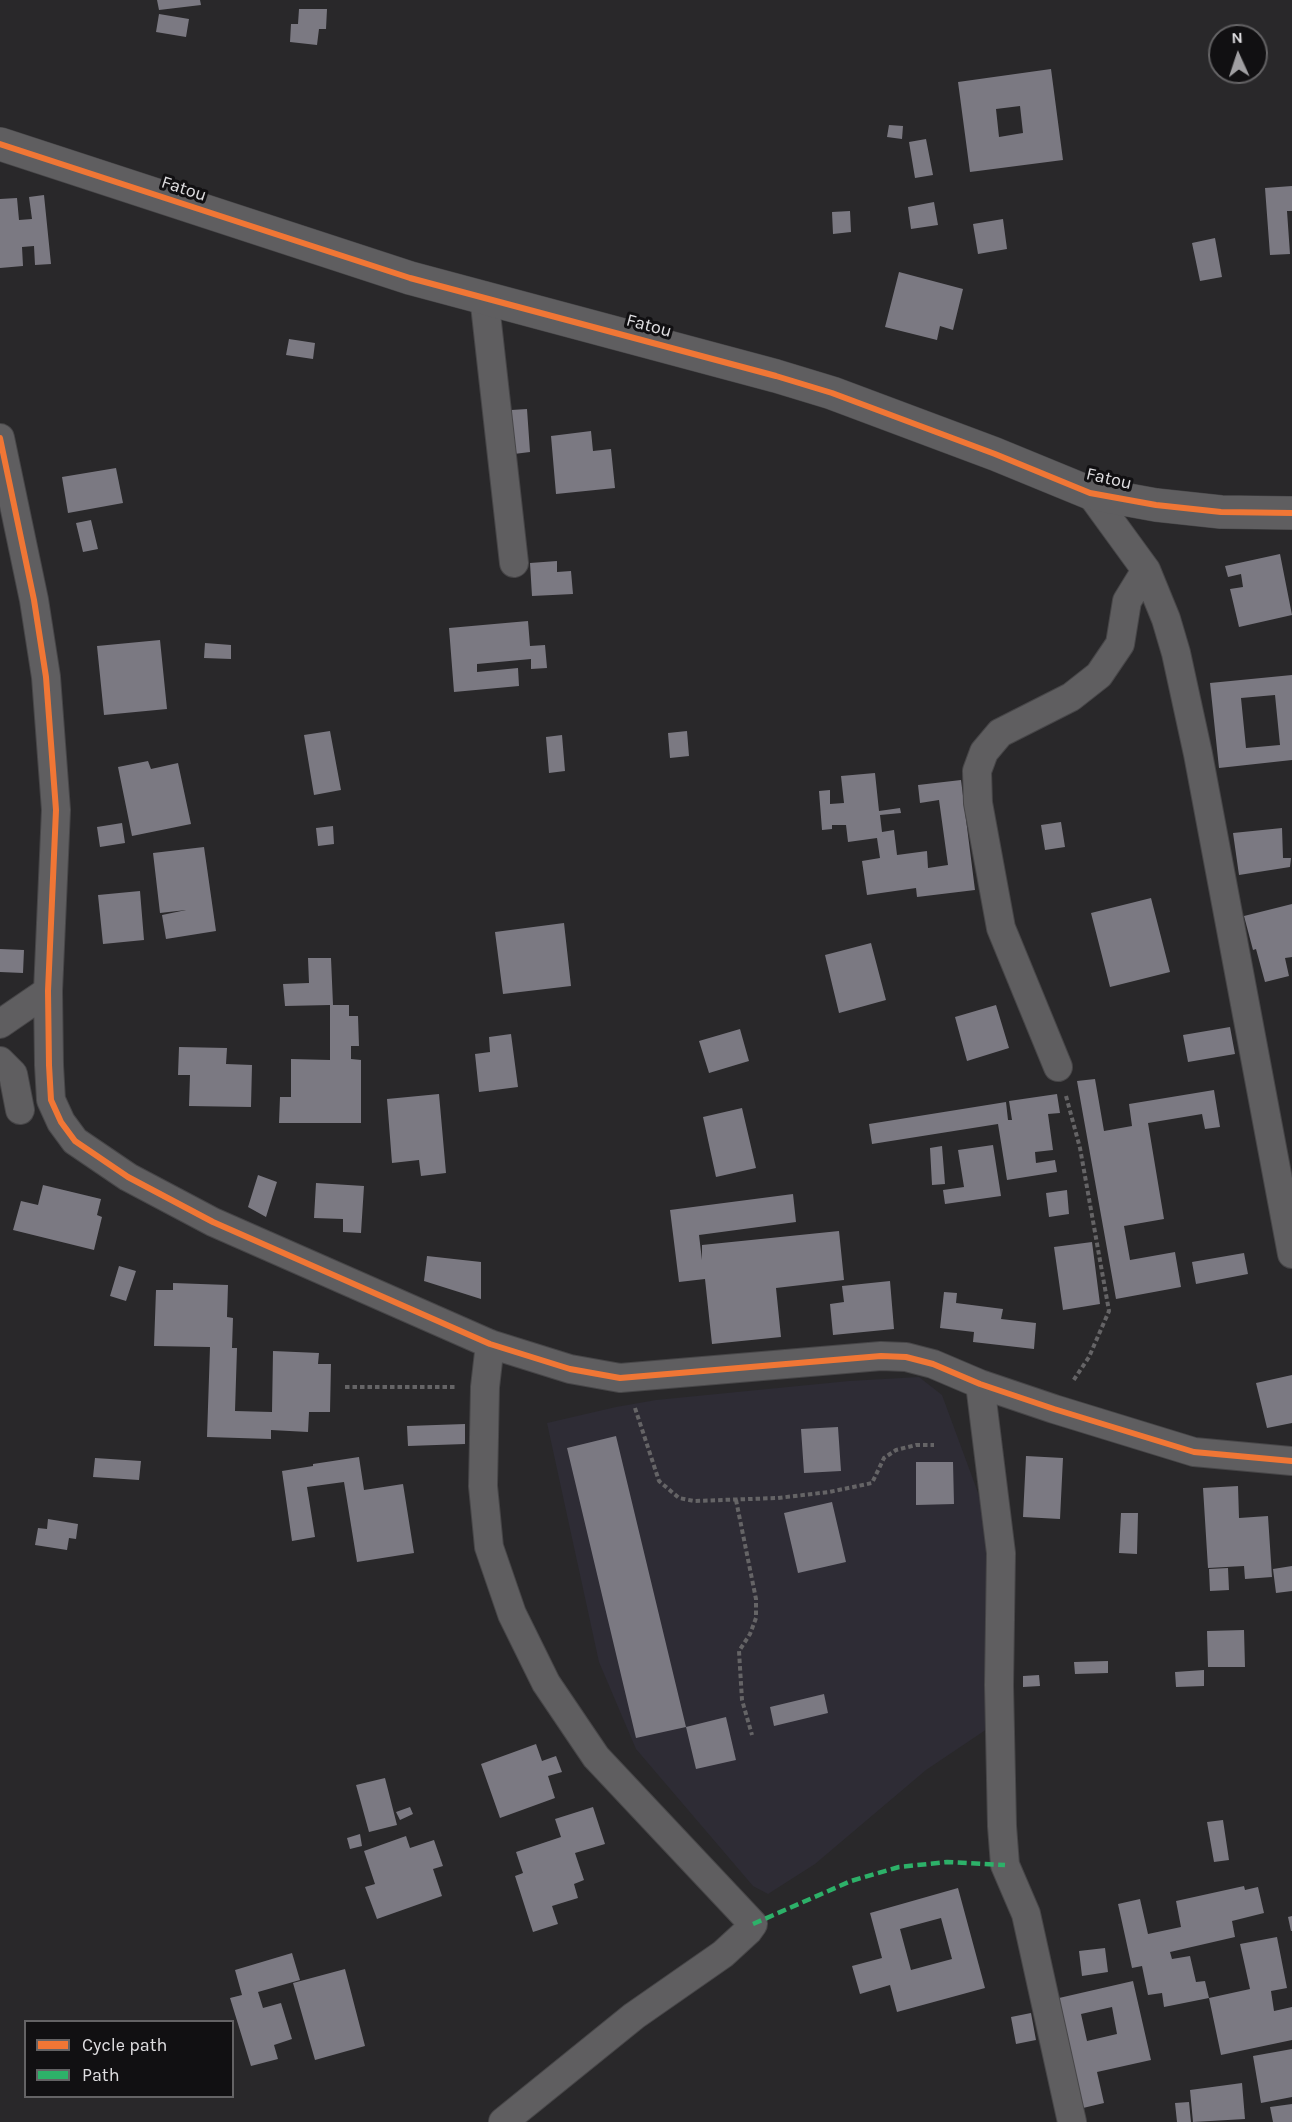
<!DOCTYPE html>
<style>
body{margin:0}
#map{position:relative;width:1292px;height:2122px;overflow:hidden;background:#29282a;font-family:Karla,sans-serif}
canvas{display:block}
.legend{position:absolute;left:24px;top:2020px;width:210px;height:78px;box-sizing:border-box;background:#111012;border:2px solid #646365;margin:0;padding:8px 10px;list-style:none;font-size:18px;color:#e0dfe2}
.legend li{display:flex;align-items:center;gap:12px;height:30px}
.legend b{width:30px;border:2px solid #646365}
.north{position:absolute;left:1208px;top:24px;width:60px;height:60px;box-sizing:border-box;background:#111012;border:2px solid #646365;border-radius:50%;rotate:357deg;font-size:16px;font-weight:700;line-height:24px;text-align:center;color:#e0dfe2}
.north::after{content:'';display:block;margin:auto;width:21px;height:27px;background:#a09fa2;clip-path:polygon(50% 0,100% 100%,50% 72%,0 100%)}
</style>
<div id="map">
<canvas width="1292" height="2122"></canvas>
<ul class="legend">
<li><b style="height:8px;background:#f07635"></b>Cycle path</li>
<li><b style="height:8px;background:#2db169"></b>Path</li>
</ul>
<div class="north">N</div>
</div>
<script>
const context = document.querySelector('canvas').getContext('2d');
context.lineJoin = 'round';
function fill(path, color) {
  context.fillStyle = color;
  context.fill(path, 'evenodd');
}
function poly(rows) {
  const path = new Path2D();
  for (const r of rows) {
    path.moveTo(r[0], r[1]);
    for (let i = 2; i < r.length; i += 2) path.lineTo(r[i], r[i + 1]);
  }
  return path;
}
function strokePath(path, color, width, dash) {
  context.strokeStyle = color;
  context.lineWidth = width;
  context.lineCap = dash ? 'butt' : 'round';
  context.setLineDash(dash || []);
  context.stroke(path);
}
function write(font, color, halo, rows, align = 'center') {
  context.font = font + ' Karla,sans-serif';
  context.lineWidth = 6;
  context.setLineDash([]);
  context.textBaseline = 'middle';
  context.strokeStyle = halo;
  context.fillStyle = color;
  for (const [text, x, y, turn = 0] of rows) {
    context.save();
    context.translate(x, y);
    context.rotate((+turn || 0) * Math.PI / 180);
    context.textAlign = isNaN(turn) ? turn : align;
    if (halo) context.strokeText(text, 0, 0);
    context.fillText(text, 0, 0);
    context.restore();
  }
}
fill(poly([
 [919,1377,942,1395,995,1539,990,1727,926,1770,815,1864,768,1894,753,1886,636,1749,599,1662,547,1423,616,1407,656,1400,849,1381]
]), '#2e2c35');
fill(poly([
 [157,0,200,0,201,5,159,10],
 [299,9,327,9,326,29,319,29,317,45,290,42,291,24,298,24],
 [159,14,189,19,186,37,156,32],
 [1051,69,1063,160,970,172,958,82],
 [1020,106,1023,133,999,137,996,109],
 [889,125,903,126,902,139,887,137],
 [926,139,933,175,915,178,909,142],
 [1292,186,1292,211,1287,211,1290,254,1270,255,1265,188],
 [44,195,51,264,35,265,34,246,22,247,23,266,0,268,0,199,17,198,19,220,32,219,29,197],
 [934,202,938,225,911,229,908,207],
 [850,211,851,232,833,234,832,212],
 [1003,219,1007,249,978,254,973,224],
 [1215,238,1222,277,1200,281,1192,243],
 [899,272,963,289,953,330,940,326,937,340,885,327],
 [289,339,315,343,313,359,286,355],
 [527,409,530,452,514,454,511,410],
 [591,431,593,451,611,449,615,488,556,494,551,436],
 [116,468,123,503,68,513,62,477],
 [91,520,98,549,83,552,76,523],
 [1280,554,1292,615,1239,627,1230,589,1243,587,1241,574,1228,577,1225,566],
 [557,561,557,572,571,571,573,594,532,596,530,563],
 [528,621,530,646,545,645,547,668,531,669,531,659,477,664,477,672,518,668,519,686,454,692,449,628],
 [160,640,167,709,104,715,97,646],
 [205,643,231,645,231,659,204,658],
 [1292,675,1292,760,1219,768,1210,683],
 [1275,695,1280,745,1246,748,1241,698],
 [330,731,341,790,314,795,304,735],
 [687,731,689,756,670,758,668,733],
 [562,735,565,771,549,773,546,737],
 [148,761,151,769,178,763,191,824,132,836,118,767],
 [875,773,879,811,900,808,901,813,880,815,882,832,894,830,897,855,927,851,928,868,948,865,939,800,920,803,918,785,961,780,975,890,917,897,916,888,867,895,862,861,880,858,877,838,848,842,846,825,832,825,832,829,822,830,819,791,830,790,830,804,844,803,841,776],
 [1061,822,1065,847,1045,850,1041,825],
 [122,823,125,843,100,847,97,827],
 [333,826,334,844,318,846,316,828],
 [1282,828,1283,858,1291,858,1290,867,1239,875,1233,833],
 [204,847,216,931,166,939,162,915,186,910,160,913,153,853],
 [140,891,144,940,103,944,98,895],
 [1151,898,1170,972,1110,987,1091,913],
 [1292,904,1292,957,1285,958,1289,976,1265,982,1256,949,1253,950,1244,916],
 [564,923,571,986,503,994,495,932],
 [871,943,886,1000,839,1013,825,955],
 [0,949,24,950,23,973,0,972],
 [308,958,331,958,333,1005,349,1005,349,1016,358,1016,359,1046,351,1046,351,1059,361,1060,361,1123,279,1123,280,1097,291,1097,291,1059,330,1060,330,1005,285,1006,283,984,309,983],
 [996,1005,1009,1048,967,1061,955,1017],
 [1230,1027,1235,1054,1188,1062,1183,1035],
 [740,1029,749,1061,709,1073,699,1041],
 [511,1034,518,1087,479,1092,475,1054,490,1052,489,1037],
 [179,1047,227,1048,226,1064,252,1065,251,1107,189,1106,190,1075,178,1075],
 [1095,1079,1104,1131,1132,1126,1129,1104,1214,1090,1220,1127,1205,1129,1202,1114,1148,1123,1164,1219,1124,1226,1130,1260,1175,1252,1181,1287,1116,1299,1077,1081],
 [439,1094,446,1173,421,1176,419,1160,392,1163,387,1099],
 [1057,1094,1060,1113,1048,1114,1053,1150,1035,1152,1036,1163,1055,1160,1057,1172,1007,1180,998,1124,872,1144,869,1124,1006,1102,1008,1120,1012,1120,1009,1101],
 [742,1108,756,1168,716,1177,703,1117],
 [993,1145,1001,1196,945,1204,943,1190,964,1187,958,1150],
 [942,1146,945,1184,932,1185,930,1148],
 [258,1175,277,1182,266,1217,248,1207],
 [316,1183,364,1186,361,1233,343,1232,343,1219,314,1218],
 [43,1185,101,1199,97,1215,102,1217,94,1250,13,1230,21,1201,38,1205],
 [1067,1190,1069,1214,1049,1217,1046,1193],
 [793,1194,796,1222,699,1235,702,1260,702,1245,839,1231,844,1280,776,1288,781,1337,712,1344,705,1279,679,1282,670,1210],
 [1092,1242,1100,1304,1063,1310,1054,1247],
 [1244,1253,1248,1274,1196,1284,1192,1262],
 [427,1256,481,1262,481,1299,424,1281],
 [119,1266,136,1271,126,1301,110,1296],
 [890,1281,894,1329,833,1335,830,1304,844,1302,842,1286],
 [173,1283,228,1285,227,1317,233,1318,232,1348,237,1348,235,1411,272,1412,273,1351,319,1353,318,1364,331,1364,330,1412,309,1412,308,1432,271,1430,271,1439,207,1437,210,1347,154,1346,156,1290,173,1290],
 [944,1292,957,1293,956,1303,1003,1309,1001,1319,1036,1323,1034,1349,973,1342,974,1332,940,1328],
 [1292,1375,1292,1423,1267,1428,1256,1383],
 [465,1424,465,1444,408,1446,407,1426],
 [838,1427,841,1471,804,1473,801,1429],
 [616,1436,686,1727,726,1717,736,1760,696,1769,686,1727,636,1738,567,1448],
 [1026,1456,1063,1458,1060,1519,1023,1517],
 [359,1457,364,1490,403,1484,414,1553,357,1562,344,1482,307,1487,315,1537,292,1541,282,1471,313,1466,313,1464],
 [95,1458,141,1461,139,1480,93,1477],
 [916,1462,953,1462,954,1504,916,1505],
 [1238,1486,1239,1518,1268,1516,1272,1577,1245,1579,1244,1566,1208,1568,1203,1488],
 [832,1502,846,1562,798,1573,784,1513],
 [1121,1513,1138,1513,1137,1554,1119,1553],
 [48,1519,78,1524,76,1539,69,1538,67,1550,35,1545,38,1528,47,1529],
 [1292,1566,1292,1591,1276,1593,1273,1569],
 [1228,1568,1229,1590,1210,1591,1209,1569],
 [1244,1630,1245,1667,1208,1667,1207,1631],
 [1108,1661,1108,1673,1075,1674,1074,1662],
 [1204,1670,1204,1686,1176,1687,1175,1672],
 [1039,1675,1040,1686,1023,1687,1023,1676],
 [824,1694,828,1713,774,1726,770,1707],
 [536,1744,542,1761,556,1756,562,1772,548,1776,555,1798,500,1818,481,1764],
 [385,1778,397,1825,369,1832,356,1785],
 [410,1807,413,1814,400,1820,396,1812],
 [593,1807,605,1844,575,1853,584,1880,574,1884,578,1898,552,1906,558,1924,533,1932,515,1876,523,1873,516,1852,561,1837,555,1819],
 [1223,1820,1229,1860,1214,1862,1207,1822],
 [360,1834,362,1846,350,1849,347,1838],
 [406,1836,410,1848,434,1840,443,1866,433,1869,442,1896,377,1919,365,1887,375,1884,364,1851],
 [1244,1886,1245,1890,1258,1887,1264,1913,1232,1921,1235,1937,1170,1952,1172,1959,1190,1956,1196,1982,1205,1981,1209,1998,1164,2007,1162,1993,1148,1995,1142,1966,1132,1968,1118,1904,1140,1899,1148,1934,1181,1927,1176,1901],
 [958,1888,985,1988,897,2012,890,1985,860,1994,852,1966,882,1958,870,1913],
 [941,1918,952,1959,911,1970,900,1929],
 [1292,1916,1292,1931,1291,1931,1288,1917],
 [1277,1937,1287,1988,1271,1991,1274,2011,1292,2007,1292,2040,1221,2055,1209,1998,1250,1989,1240,1944],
 [1105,1948,1108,1972,1082,1976,1079,1951],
 [292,1953,300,1980,258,1992,263,2008,281,2003,292,2039,274,2045,278,2059,251,2066,230,1998,242,1995,235,1970],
 [345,1969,365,2046,315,2060,293,1983],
 [1133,1981,1151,2060,1097,2072,1104,2103,1083,2108,1059,1998],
 [1112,2007,1117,2034,1087,2041,1081,2014],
 [1031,2013,1036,2040,1016,2044,1011,2017],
 [1292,2049,1292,2097,1261,2103,1253,2056],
 [1242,2083,1245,2119,1193,2122,1190,2090],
 [1189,2102,1191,2122,1177,2122,1175,2103],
 [1292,2104,1292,2122,1273,2122,1270,2107]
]), '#7b7982');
const minor = poly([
 [484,296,514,563],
 [0,438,34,600,46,677,56,810,48,991,49,1065,51,1100,61,1122,75,1141,128,1177,213,1222,490,1344,570,1369,620,1378,881,1356,906,1357,933,1364,980,1384,1054,1409,1194,1452,1292,1461],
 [1146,570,1166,619,1176,653,1198,754,1292,1254],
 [0,1024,48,991],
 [0,1061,13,1074,20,1110],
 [1058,1067,1001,928,978,803,977,771,984,752,1000,733,1071,697,1099,675,1120,644,1127,601,1146,570,1090,493],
 [490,1344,485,1387,483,1486,489,1547,512,1614,546,1683,596,1757,753,1924,748,1931,723,1954,634,2016,503,2122],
 [980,1384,1001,1553,999,1685,1002,1826,1005,1865,1026,1914,1072,2122]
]);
const tertiary = poly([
 [0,144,410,278,776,376,832,393,995,454,1090,493,1156,505,1221,512,1292,513]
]);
strokePath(minor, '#474648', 30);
strokePath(tertiary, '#474648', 34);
strokePath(poly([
 [1066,1096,1080,1148,1109,1311,1089,1357,1073,1381],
 [345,1387,455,1387],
 [635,1408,659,1481,679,1498,694,1501,778,1498,829,1492,858,1486,872,1483,884,1458,896,1450,916,1445,934,1445],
 [736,1500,756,1599,756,1618,750,1634,739,1651,742,1700,752,1735]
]), '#656466', 4, [4.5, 3]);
strokePath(minor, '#5f5e60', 28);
strokePath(tertiary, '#5f5e60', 33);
strokePath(poly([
 [753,1924,851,1881,899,1867,947,1862,1005,1865]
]), '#2db169', 4.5, [9, 4.5]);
strokePath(poly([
 [0,144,410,278,776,376,832,393,995,454,1090,493,1156,505,1221,512,1292,513],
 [0,438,34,600,46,677,56,810,48,991,49,1065,51,1100,61,1122,75,1141,128,1177,213,1222,490,1344,570,1369,620,1378,881,1356,906,1357,933,1364,980,1384,1054,1409,1194,1452,1292,1461]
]), '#f07635', 6);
write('18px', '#e0dfe2', '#111012', [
 ["Fatou",184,189,18],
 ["Fatou",649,326,15],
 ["Fatou",1109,479,13]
]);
</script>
